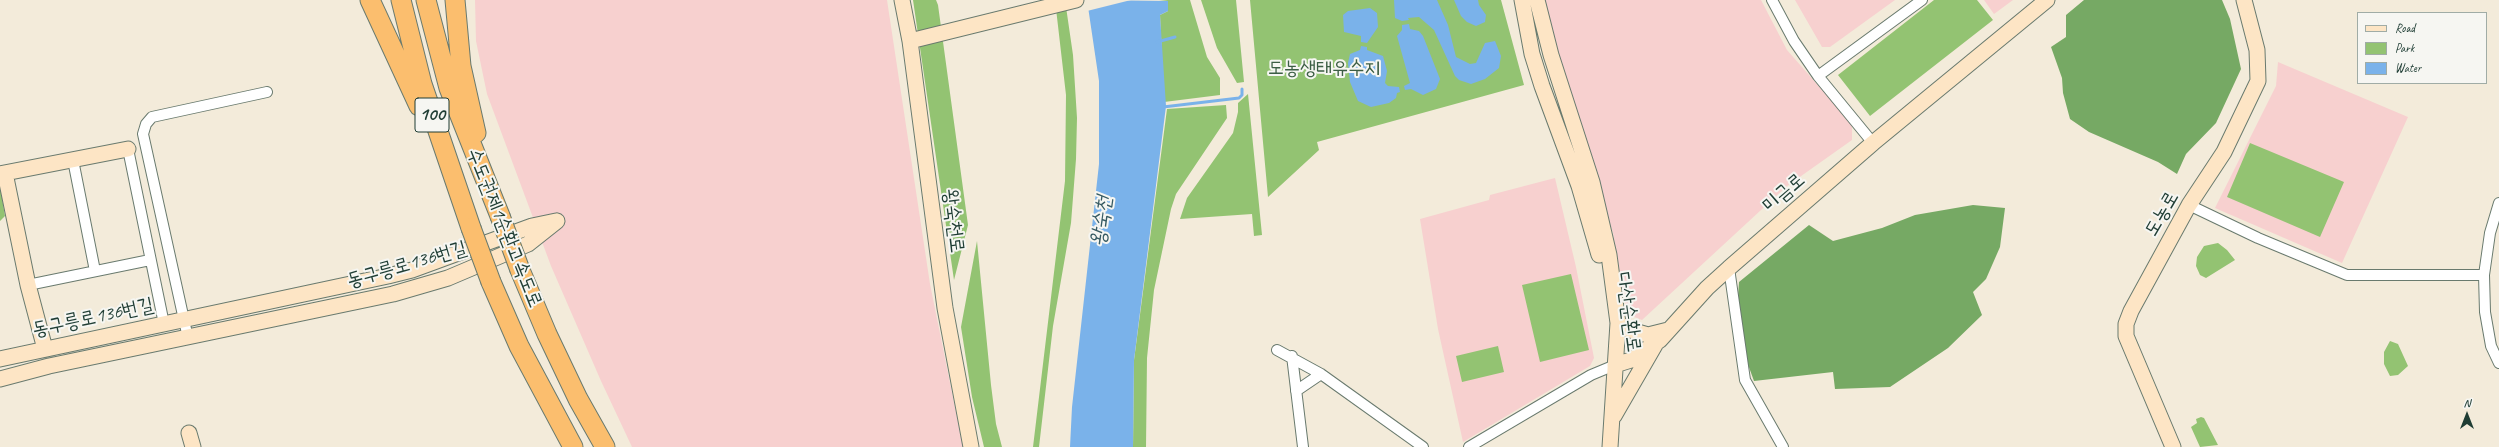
<!DOCTYPE html>
<meta charset="utf-8">
<style>
body{margin:0}
#map{position:relative;width:2499px;height:447px;overflow:hidden;background:#f3ebda;font-family:Caveat,sans-serif}
canvas{display:block}
.legend{position:absolute;left:2357px;top:12px;width:130px;height:72px;box-sizing:border-box;background:#f6f6f2;border:1px solid #a0aca6;margin:0;padding:5px 7px;list-style:none;font-size:12px;color:#1f3d34}
.legend li{display:flex;align-items:center;gap:8px;height:20px}
.legend b{width:20px;border:1px solid #a0aca6}
.north{position:absolute;left:2447px;top:395px;width:40px;height:40px;-webkit-text-stroke:3px #f6f6f2;paint-order:stroke;rotate:0deg;font-size:11px;font-weight:700;line-height:16px;text-align:center;color:#1f3d34}
.north::after{content:'';display:block;margin:auto;width:14px;height:18px;background:#1f3d34;clip-path:polygon(50% 0,100% 100%,50% 72%,0 100%)}
</style>
<div id="map">
<canvas width="2499" height="447"></canvas>
<ul class="legend">
<li><b style="height:5px;background:#fde5c5"></b>Road</li>
<li><b style="height:11px;background:#93c372"></b>Park</li>
<li><b style="height:11px;background:#7ab2ea"></b>Water</li>
</ul>
<div class="north">N</div>
</div>
<script>
const context = document.querySelector('canvas').getContext('2d');
context.lineJoin = 'round';
function fill(path, color) {
  context.fillStyle = color;
  context.fill(path, 'evenodd');
}
function poly(rows) {
  const path = new Path2D();
  for (const r of rows) {
    path.moveTo(r[0], r[1]);
    for (let i = 2; i < r.length; i += 2) path.lineTo(r[i], r[i + 1]);
  }
  return path;
}
function strokePath(path, color, width, dash) {
  context.strokeStyle = color;
  context.lineWidth = width;
  context.lineCap = dash ? 'butt' : 'round';
  context.setLineDash(dash || []);
  context.stroke(path);
}
function write(font, color, halo, rows, align = 'center') {
  context.font = font + ' Caveat,"Poor Story",sans-serif';
  context.lineWidth = 4;
  context.setLineDash([]);
  context.textBaseline = 'middle';
  context.strokeStyle = halo;
  context.fillStyle = color;
  for (const [text, x, y, turn = 0] of rows) {
    context.save();
    context.translate(x, y);
    context.rotate((+turn || 0) * Math.PI / 180);
    context.textAlign = isNaN(turn) ? turn : align;
    if (halo) context.strokeText(text, 0, 0);
    context.fillText(text, 0, 0);
    context.restore();
  }
}
fill(poly([
 [475,0,887,0,930,284,963,447,632,447,601,381,551,266,487,94,476,41],
 [1545,0,1761,0,1787,50,1852,124,1852,140,1787,186,1642,320,1627,314,1613,233,1554,48],
 [1795,0,1895,0,1830,47,1822,47],
 [1984,0,2013,0,1994,14],
 [2278,62,2408,117,2342,263,2215,208,2276,86],
 [1555,178,1576,267,1594,358,1590,366,1463,442,1438,329,1420,219,1489,200,1490,195]
]), '#f7d0cf');
fill(poly([
 [913,0,936,0,938,5,968,225,954,280],
 [1055,0,1065,0,1073,55,1077,118,1076,159,1071,223,1053,326,1039,447,1033,447,1065,181,1066,95],
 [1159,0,1190,0,1207,57,1220,78,1220,95,1164,102,1160,15,1168,11,1168,1],
 [1201,0,1236,0,1244,82,1237,83,1217,48],
 [1250,0,1501,0,1524,85,1317,142,1319,150,1268,197],
 [1934,0,1977,0,1993,20,1870,116,1838,75],
 [1248,94,1262,235,1254,236,1252,214,1180,219,1187,198,1233,133,1238,112,1238,103],
 [1226,105,1227,118,1176,194,1171,209,1154,290,1147,358,1146,447,1133,447,1134,360,1167,109],
 [2250,143,2344,182,2320,237,2227,197],
 [0,186,5,216,0,221],
 [977,241,991,385,996,424,1002,447,984,447,972,397,961,327],
 [2218,243,2227,250,2235,260,2206,278,2200,275,2196,266,2197,257,2204,246],
 [1571,274,1589,350,1540,362,1522,285],
 [2390,341,2398,344,2408,366,2398,375,2390,376,2384,364,2384,352],
 [1498,346,1504,372,1462,382,1456,356],
 [2201,417,2204,418,2218,445,2200,447,2191,427,2197,423,2196,419]
]), '#93c372');
fill(poly([
 [2084,0,2222,0,2230,19,2241,69,2216,123,2186,154,2177,174,2158,162,2089,132,2070,119,2063,93,2062,78,2051,47,2066,37,2066,15],
 [1973,205,2005,208,2000,247,1986,279,1973,292,1982,315,1948,348,1890,387,1835,389,1833,372,1754,381,1746,359,1738,297,1739,282,1809,225,1833,241,1882,228,1915,215]
]), '#76a964');
fill(poly([
 [1087,0,1168,1,1168,11,1160,15,1166,106,1134,360,1133,447,1070,447,1072,407,1099,164,1099,81],
 [1394,0,1437,0,1448,25,1456,57,1470,64,1476,63,1485,43,1495,41,1501,56,1499,68,1485,79,1471,84,1459,80,1455,76,1434,30,1419,17,1408,18,1409,20,1402,21,1395,18],
 [1454,0,1478,0,1479,5,1486,15,1485,22,1476,26,1467,22,1461,16],
 [1370,8,1377,13,1378,27,1367,43,1361,42,1361,36,1344,32,1343,15,1348,11],
 [1409,24,1410,29,1419,31,1423,36,1440,79,1436,89,1423,95,1411,89,1405,90,1404,86,1410,83,1397,36,1402,30,1402,25],
 [1361,46,1367,47,1367,50,1383,56,1387,71,1385,83,1388,86,1399,87,1400,92,1397,93,1396,98,1389,103,1371,107,1358,101,1350,82,1348,63,1350,54,1360,50]
]), '#7ab2ea');
fill(poly([
 [1085,0,1131,0,1087,11]
]), '#f3ebda');
strokePath(poly([
 [1157,42,1175,37],
 [1163,107,1239,98,1242,95,1242,89]
]), '#7ab2ea', 3);
const street = poly([
 [1772,0,1794,41,1818,76,1873,143],
 [1818,76,1922,0],
 [128,149,164,324],
 [73,160,95,271],
 [2499,203,2490,233,2484,275,2485,312,2491,346,2499,363],
 [2189,205,2258,238,2347,275,2484,275],
 [1729,268,1745,380,1783,447],
 [28,285,150,260],
 [188,338,147,152,143,134,146,124,152,117,267,92],
 [1277,350,1321,374,1423,447],
 [1292,356,1303,447],
 [1296,391,1321,374],
 [1469,447,1591,375,1615,365]
]);
const secondary = poly([
 [902,0,910,41,945,308,971,447],
 [1522,0,1532,54,1542,86,1579,186,1599,255],
 [1537,0,1551,55,1592,182,1609,255,1618,323,1610,447],
 [910,41,1076,0],
 [5,173,28,285,45,349],
 [0,174,128,149],
 [1618,323,1627,329,1648,335,1668,330],
 [0,359,388,276,412,270,532,226,556,221],
 [1615,365,1631,360,1660,340,1707,288,1729,268,1873,143,2047,0],
 [0,379,49,366,393,294,448,278,528,244,557,221],
 [1614,416,1655,345],
 [189,433,193,447],
 [2173,447,2126,336,2126,324,2131,311,2189,205,2224,152,2258,81,2257,50,2244,0]
]);
const highway = poly([
 [370,0,419,106],
 [401,0,422,84,471,228],
 [426,0,449,88,500,216],
 [455,0,461,66,476,133],
 [520,270,547,334,578,399,605,447],
 [491,282,519,346,573,447]
]);
strokePath(street, '#697a6e', 12);
strokePath(secondary, '#697a6e', 17);
strokePath(highway, '#697a6e', 21);
strokePath(street, '#fff', 10);
strokePath(secondary, '#fde5c5', 15);
strokePath(highway, '#fbbe6e', 19);
const highwayBridge = poly([
 [500,216,520,270],
 [471,228,491,282]
]);
strokePath(highwayBridge, '#697a6e', 21, []);
strokePath(highwayBridge, '#fbbe6e', 19);
for (const [x, y, w] of [
 [432,115,34]
]) {
  const box = new Path2D();
  box.roundRect(x - w / 2, y - 17, w, 34, 3);
  context.fillStyle = '#f6f6f2';
  context.fill(box);
  strokePath(box, '#1f3d34', 1);
}
write('bold 19px', '#1f3d34', null, [
 ["100",432,115]
]);
write('20px', '#3c5e44', '#f6f6f2', [
 ["도농생태유수지",1324,69]
]);
write('20px', '#1f3d34', '#f6f6f2', [
 ["미금로",1784,193,-41],
 ["도농로",2162,214,-60],
 ["왕숙천로",953,221,83],
 ["수도권제1순환고속도로",504,228,68],
 ["동구릉로136번길",407,265,-16],
 ["다산순환로",1628,312,82],
 ["동구릉로136번길",93,318,-12]
]);
write('italic 21px', '#365a62', '#f6f6f2', [
 ["왕숙천",1102,221,-82]
]);
</script>
